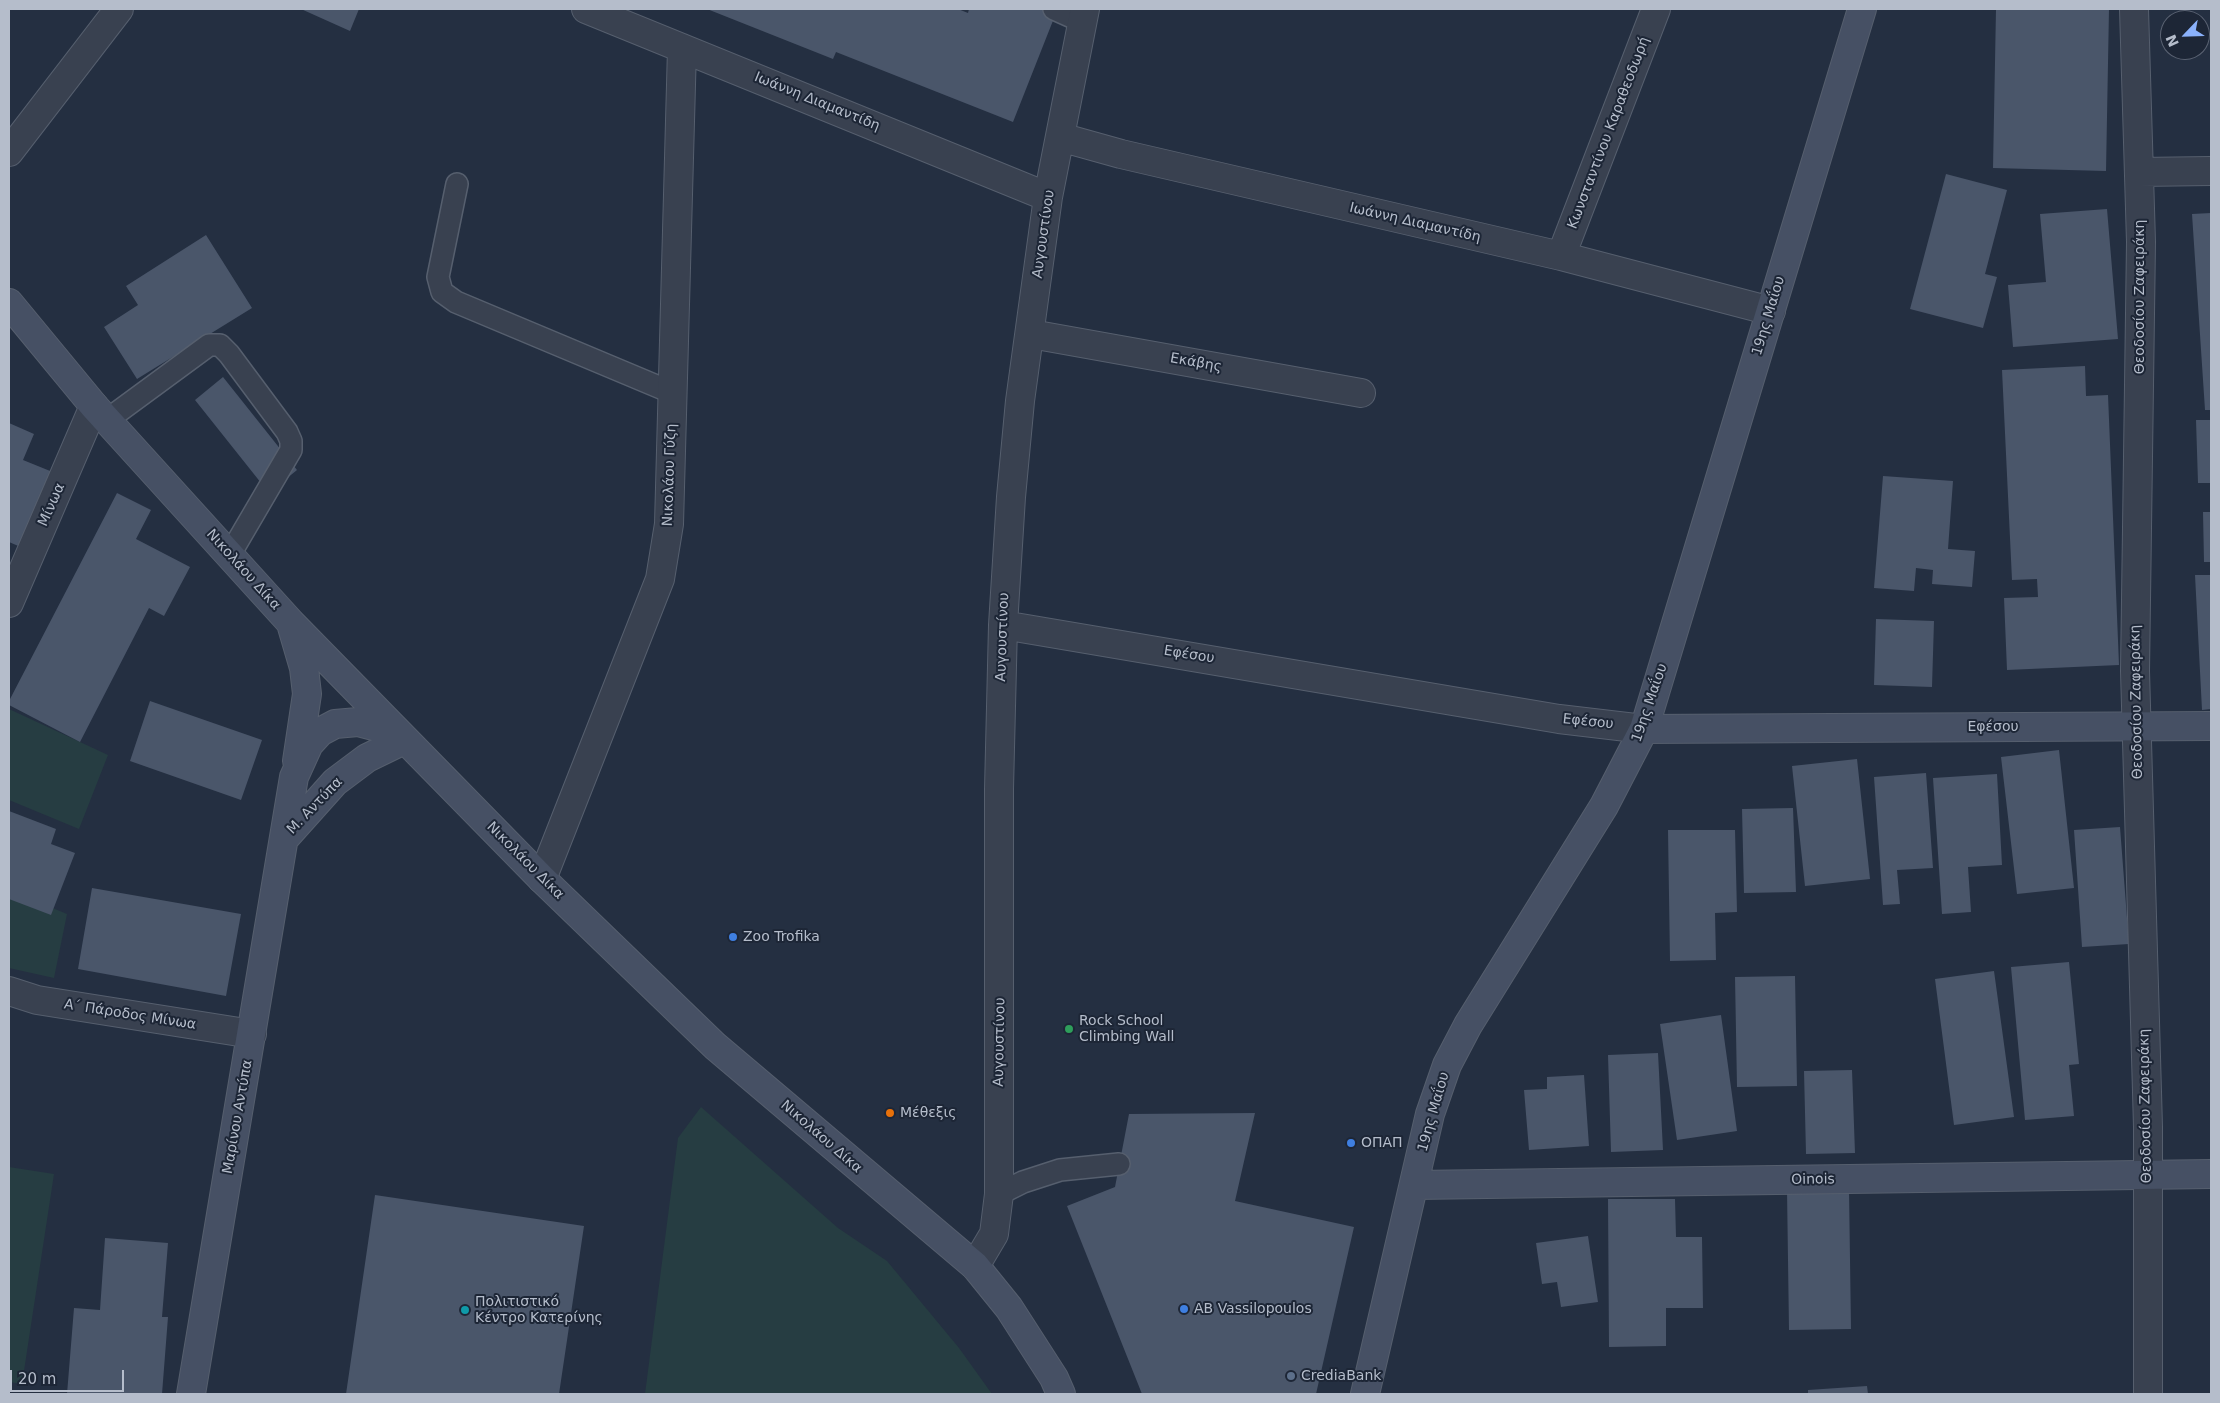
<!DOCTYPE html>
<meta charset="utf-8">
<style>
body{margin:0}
#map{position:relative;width:2220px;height:1403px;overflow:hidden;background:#242f41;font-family:"DejaVu Sans",sans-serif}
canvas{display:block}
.frame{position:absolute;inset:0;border:10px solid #b5bdcb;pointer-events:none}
.north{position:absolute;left:2160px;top:10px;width:50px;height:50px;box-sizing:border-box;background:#1d2636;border:1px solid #5a6272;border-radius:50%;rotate:246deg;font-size:14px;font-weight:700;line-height:20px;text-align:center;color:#b5bdcb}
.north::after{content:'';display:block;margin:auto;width:18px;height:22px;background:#8ab1fb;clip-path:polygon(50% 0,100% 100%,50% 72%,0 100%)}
.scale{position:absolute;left:10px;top:1370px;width:114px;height:22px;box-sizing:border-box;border:2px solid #b5bdcb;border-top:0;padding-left:6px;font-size:15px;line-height:18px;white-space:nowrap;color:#b5bdcb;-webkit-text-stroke:4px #1d2636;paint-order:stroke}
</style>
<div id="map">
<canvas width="2220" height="1403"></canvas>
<div class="frame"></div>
<div class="north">N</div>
<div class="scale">20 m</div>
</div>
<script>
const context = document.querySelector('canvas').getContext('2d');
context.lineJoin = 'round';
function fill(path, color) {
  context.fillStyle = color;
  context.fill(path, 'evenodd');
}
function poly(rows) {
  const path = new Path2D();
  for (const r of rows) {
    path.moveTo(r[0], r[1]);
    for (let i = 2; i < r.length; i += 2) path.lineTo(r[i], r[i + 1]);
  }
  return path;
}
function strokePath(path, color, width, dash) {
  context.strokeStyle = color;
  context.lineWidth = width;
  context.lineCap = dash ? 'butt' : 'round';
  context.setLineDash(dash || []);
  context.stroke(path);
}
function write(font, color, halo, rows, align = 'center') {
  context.font = font + ' "DejaVu Sans",sans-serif';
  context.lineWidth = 4;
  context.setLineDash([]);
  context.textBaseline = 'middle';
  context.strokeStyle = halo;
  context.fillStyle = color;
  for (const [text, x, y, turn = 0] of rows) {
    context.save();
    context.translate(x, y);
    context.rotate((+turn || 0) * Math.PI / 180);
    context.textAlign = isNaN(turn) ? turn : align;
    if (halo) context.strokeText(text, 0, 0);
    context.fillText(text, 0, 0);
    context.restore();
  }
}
fill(poly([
 [9,709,108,755,79,829,9,800],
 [9,890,67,914,54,978,9,968],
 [701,1107,838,1228,887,1261,959,1348,992,1394,645,1394,678,1138],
 [9,1167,54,1174,22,1384,9,1382]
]), '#263d42');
fill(poly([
 [301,9,359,9,350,31],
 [707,9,958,9,968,13,969,9,1045,9,1056,13,1013,122,836,52,833,59],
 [1996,9,2109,9,2106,171,1993,168],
 [1946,174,2007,190,1985,274,1997,277,1983,328,1910,309],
 [2107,209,2118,339,2013,347,2008,285,2046,282,2040,214],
 [2211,213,2211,410,2205,410,2192,214],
 [206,235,252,308,137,379,104,327,138,305,126,286],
 [2085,366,2086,396,2108,395,2119,665,2007,670,2004,598,2038,597,2037,579,2012,580,2002,370],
 [223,377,297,470,269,493,195,400],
 [2196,420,2211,420,2211,483,2198,483],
 [9,423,34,434,23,460,60,475,30,551,9,542],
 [1883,476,1953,481,1948,549,1975,551,1972,587,1932,584,1933,570,1916,568,1914,591,1874,588],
 [117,493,151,510,136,539,190,567,164,616,149,608,80,742,9,705,9,701],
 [2203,512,2211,512,2211,562,2204,562],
 [2195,575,2211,575,2211,709,2202,710],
 [1876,619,1934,621,1932,687,1874,685],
 [150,701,262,740,241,800,130,761],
 [2059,750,2074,888,2017,894,2001,757],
 [1857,759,1870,879,1805,886,1792,766],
 [1926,773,1933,868,1897,870,1900,904,1883,905,1874,777],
 [1997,774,2002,865,1968,867,1971,912,1942,914,1933,778],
 [1793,808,1796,892,1744,893,1742,809],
 [9,811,56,829,51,844,75,853,51,915,9,899],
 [2120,827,2129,944,2082,947,2074,830],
 [1668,830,1735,830,1737,912,1715,913,1716,960,1670,961],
 [92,888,241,914,226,996,78,969],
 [2069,962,2079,1064,2069,1065,2074,1116,2025,1120,2011,967],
 [1994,971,2014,1117,1954,1125,1935,979],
 [1795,976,1797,1086,1737,1087,1735,977],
 [1721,1015,1737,1131,1677,1140,1660,1024],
 [1658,1053,1663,1150,1611,1152,1608,1055],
 [1852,1070,1855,1153,1806,1154,1804,1071],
 [1584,1075,1589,1146,1529,1150,1524,1090,1547,1089,1547,1077],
 [1255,1113,1235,1201,1354,1227,1316,1394,1142,1394,1067,1206,1115,1187,1129,1114],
 [1849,1189,1851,1329,1789,1330,1787,1190],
 [375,1195,584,1226,559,1394,346,1394],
 [1608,1199,1675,1199,1676,1237,1702,1237,1703,1308,1666,1308,1666,1346,1609,1347],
 [1588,1236,1598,1302,1561,1307,1557,1282,1542,1284,1536,1243],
 [105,1238,168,1243,162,1317,168,1317,162,1394,67,1394,74,1308,100,1310],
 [1867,1386,1868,1394,1808,1394,1808,1390]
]), '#4a566a');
const lane = poly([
 [1054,9,1083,22],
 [457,184,438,277,442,292,456,302,673,393],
 [107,420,209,345,220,345,229,354,287,432,291,441,291,450,229,556],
 [999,1194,1023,1182,1060,1170,1119,1164]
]);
const street = poly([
 [586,9,1048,197],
 [2134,9,2141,242,2135,671,2148,1127,2148,1394],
 [1060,137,1121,154,1561,256,1771,311],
 [9,152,119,9],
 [2139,172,2211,171],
 [1561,256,1656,9],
 [1031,334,1361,393],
 [9,603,94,406],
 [1003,625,1559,719,1644,729],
 [542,879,660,579,669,524,682,48],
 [9,991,37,1000,252,1034],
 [975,1266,994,1234,999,1194,999,789,1003,625,1011,497,1020,401,1048,197,1085,9]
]);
const secondary = poly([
 [9,303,94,406,291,623,542,879,715,1046,975,1266,1009,1308,1054,1378,1061,1394],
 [292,627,304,668,307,694,297,761],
 [1644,729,2211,726],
 [284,839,335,782,367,758,404,740],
 [1415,1185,2211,1174],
 [191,1394,294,777,309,744,320,732,335,724,358,722,381,728,396,736],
 [1365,1394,1430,1114,1447,1065,1468,1025,1604,806,1644,729,1862,9]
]);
strokePath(lane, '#565f6e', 24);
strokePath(street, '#565f6e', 30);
strokePath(secondary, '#565f6e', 30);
strokePath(lane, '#394150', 21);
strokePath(street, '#394150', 28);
strokePath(secondary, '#465064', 28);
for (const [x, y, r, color] of [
 [733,937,5,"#3f7fe0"],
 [1069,1029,5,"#2e9e5b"],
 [890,1113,5,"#e8710a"],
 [1351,1143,5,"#3f7fe0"],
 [1184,1309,5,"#3f7fe0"],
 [465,1310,5,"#0f9aa8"],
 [1291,1376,5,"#5c6f8a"]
]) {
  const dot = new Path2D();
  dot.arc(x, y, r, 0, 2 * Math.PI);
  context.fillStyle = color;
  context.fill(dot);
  strokePath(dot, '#1d2636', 2);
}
write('14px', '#b5bdcb', '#1d2636', [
 ["Ιωάννη Διαμαντίδη",817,102,22],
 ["Κωνσταντίνου Καραθεοδωρή",1609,133,-69],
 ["Ιωάννη Διαμαντίδη",1415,223,13],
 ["Αυγουστίνου",1044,234,-82],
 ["Θεοδοσίου Ζαφειράκη",2140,297,-90],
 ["19ης Μαΐου",1769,316,-73],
 ["Εκάβης",1196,363,10],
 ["Νικολάου Γύζη",670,475,-88],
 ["Μίνωα",52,505,-66],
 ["Νικολάου Δίκα",243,570,48],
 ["Αυγουστίνου",1003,637,-88],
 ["Εφέσου",1189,655,9],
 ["Θεοδοσίου Ζαφειράκη",2137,702,-91],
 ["19ης Μαΐου",1650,703,-71],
 ["Εφέσου",1588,722,6],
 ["Εφέσου",1993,727],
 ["Μ. Αντύπα",315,806,-46],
 ["Νικολάου Δίκα",525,861,45],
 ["Α΄ Πάροδος Μίνωα",130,1015,9],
 ["Αυγουστίνου",1000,1042,-89],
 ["Θεοδοσίου Ζαφειράκη",2146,1106,-91],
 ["19ης Μαΐου",1434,1112,-74],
 ["Μαρίνου Αντύπα",238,1117,-80],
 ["Νικολάου Δίκα",821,1137,41],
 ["Oinois",1813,1180,-1]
]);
write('14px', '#b5bdcb', '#1d2636', [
 ["Zoo Trofika",743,937],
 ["Rock School",1079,1021],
 ["Climbing Wall",1079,1037],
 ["Μέθεξις",900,1113],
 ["ΟΠΑΠ",1361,1143],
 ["Πολιτιστικό",475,1302],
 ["Κέντρο Κατερίνης",475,1318],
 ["AB Vassilopoulos",1194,1309],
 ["CrediaBank",1301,1376]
], 'left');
</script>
